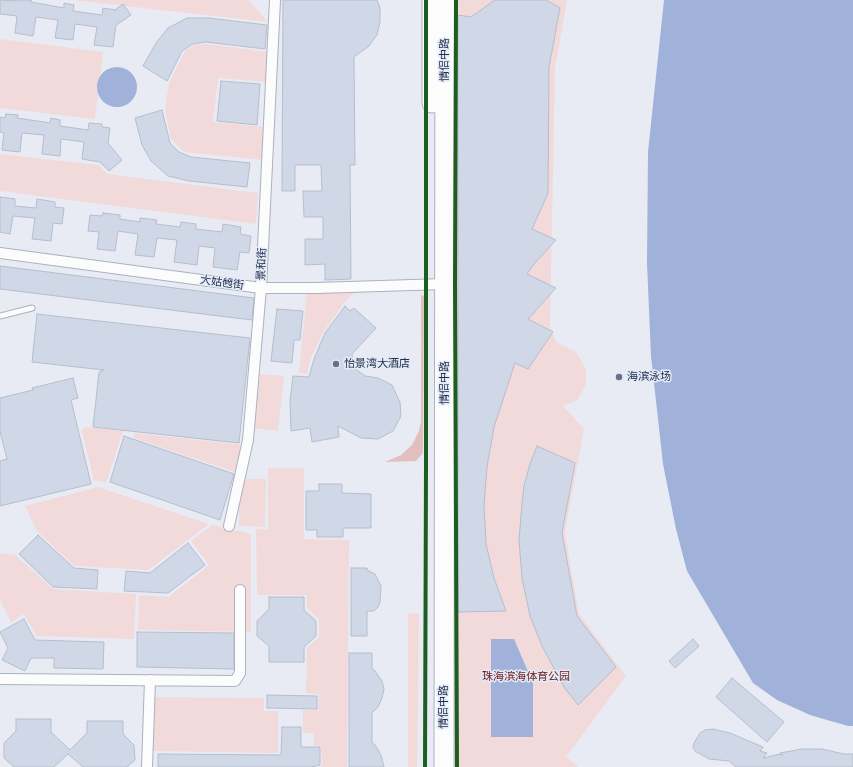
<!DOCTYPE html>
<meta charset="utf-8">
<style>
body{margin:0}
canvas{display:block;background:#e8ebf3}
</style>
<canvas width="853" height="767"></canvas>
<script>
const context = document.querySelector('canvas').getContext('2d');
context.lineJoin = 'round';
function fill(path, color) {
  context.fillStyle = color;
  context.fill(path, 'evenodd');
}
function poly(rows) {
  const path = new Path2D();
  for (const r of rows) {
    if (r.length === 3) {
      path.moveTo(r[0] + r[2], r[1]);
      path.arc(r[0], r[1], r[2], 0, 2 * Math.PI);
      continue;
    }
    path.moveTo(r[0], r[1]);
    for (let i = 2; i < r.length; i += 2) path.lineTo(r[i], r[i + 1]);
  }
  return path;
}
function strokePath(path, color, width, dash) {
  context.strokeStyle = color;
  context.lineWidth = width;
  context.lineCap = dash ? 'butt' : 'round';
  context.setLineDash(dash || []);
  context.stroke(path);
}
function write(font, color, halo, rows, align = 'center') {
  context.font = font + ' Helvetica,"Noto Sans SC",sans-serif';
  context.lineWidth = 3;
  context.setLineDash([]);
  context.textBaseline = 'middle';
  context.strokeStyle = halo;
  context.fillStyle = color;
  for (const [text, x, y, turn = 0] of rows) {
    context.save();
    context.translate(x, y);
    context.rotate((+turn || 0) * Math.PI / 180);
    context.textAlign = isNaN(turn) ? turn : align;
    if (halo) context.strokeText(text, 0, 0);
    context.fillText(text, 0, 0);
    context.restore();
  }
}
fill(poly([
 [72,0,249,0,268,22],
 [450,0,567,0,560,41,555,68,550,326,556,342,576,352,586,369,586,385,577,400,563,406,584,429,565,532,570,564,579,614,626,676,566,757,578,767,447,767],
 [0,39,103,52,95,119,0,108],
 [207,44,269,52,266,82,218,78,213,122,266,127,264,160,184,152,171,139,165,108,169,83,185,51,194,45],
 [0,154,99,165,107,174,258,193,256,224,0,191],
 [356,291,344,303,324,331,311,357,307,374,299,373,307,292],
 [260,374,284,376,278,431,254,428],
 [84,427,123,431,106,483,96,480,94,481,82,431],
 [134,433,244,445,238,473,134,438],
 [268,468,304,468,304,539,349,540,347,767,320,767,322,766,321,745,314,746,314,733,303,733,303,710,318,710,319,694,306,693,307,648,319,637,319,619,307,608,307,595,257,595,256,529,268,529],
 [240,479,266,479,265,527,239,526],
 [98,487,209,524,148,570,74,566,37,531,25,506],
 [212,525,251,534,251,632,138,630,139,595,169,597,209,565,191,541],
 [0,553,15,555,53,589,136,594,134,639,36,636,24,614,11,622,0,600],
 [419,613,417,767,408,767,408,614],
 [154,697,264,698,264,711,278,711,278,753,153,751]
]), '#f2dadb');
fill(poly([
 [421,295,424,296,423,453,416,461,385,462,401,455,412,445,419,431,421,422]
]), '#e2bebe');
fill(poly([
 [664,0,853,0,853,726,848,726,810,715,777,700,753,683,687,571,676,529,663,464,651,356,647,263,648,152],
 [117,87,20],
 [491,639,514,639,533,683,533,737,491,737]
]), '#a0b2da');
const building = poly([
 [0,0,19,1,19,0,31,0,31,2,64,8,64,3,74,5,73,11,102,15,103,8,115,10,123,4,131,15,116,25,113,47,94,45,97,27,75,24,73,40,55,38,58,20,36,17,33,36,15,33,17,16,0,14,0,0],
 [283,0,377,0,380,8,380,22,377,35,369,46,354,57,355,165,350,165,351,279,325,280,325,264,305,265,305,239,323,239,323,217,304,217,303,191,322,191,321,165,295,165,295,191,282,191,283,0],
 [495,0,546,0,560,8,549,67,548,193,532,229,556,240,534,264,527,274,556,288,528,319,553,332,528,369,515,363,494,427,487,467,484,505,486,544,494,578,506,611,458,612,458,15,471,17,495,0],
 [187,18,209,18,267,25,265,49,206,42,193,44,182,51,167,81,143,66,156,43,168,28,187,18],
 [221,81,260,84,257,125,217,121,221,81],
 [162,110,170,143,179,152,191,157,250,163,247,187,189,181,168,176,151,161,142,145,135,118,162,110],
 [6,114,18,115,17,118,50,123,51,118,60,120,60,126,88,130,89,123,102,124,102,127,110,128,108,143,122,160,109,171,100,162,82,159,84,142,61,139,60,156,42,154,44,135,22,133,20,152,2,150,4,133,0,132,0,117,5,118,6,114],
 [0,197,15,199,15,206,36,208,37,199,55,202,55,207,64,208,62,224,53,223,51,241,32,239,35,218,13,216,10,234,0,232,0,197],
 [103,213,120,215,120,219,140,222,140,218,157,220,156,224,180,227,181,222,196,224,196,229,222,232,223,224,241,227,240,234,251,236,249,253,240,252,237,270,213,267,215,248,199,246,197,265,174,262,177,240,157,238,154,257,135,255,138,234,118,231,115,251,97,249,99,232,88,231,90,215,102,216,103,213],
 [0,266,254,298,252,320,0,289,0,266],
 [345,306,350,311,354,308,376,328,352,354,353,367,365,376,378,378,392,385,400,402,401,416,393,431,378,439,361,438,338,426,339,437,312,442,310,428,291,431,290,401,293,376,309,377,314,359,325,333,345,306],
 [277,309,303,311,300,340,294,340,292,363,271,361,277,309],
 [37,314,250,338,239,443,93,427,99,372,104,370,32,362,37,314],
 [73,378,78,398,71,400,91,484,0,506,0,461,7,459,0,432,0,398,33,390,32,388,73,378],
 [124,436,234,474,220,520,110,482,124,436],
 [537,446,575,463,562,533,577,616,616,667,578,705,564,687,542,646,530,616,522,578,519,540,522,504,524,486,530,464,537,446],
 [319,484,342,484,342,493,371,494,371,528,343,528,343,537,317,537,317,530,306,530,306,491,319,491,319,484],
 [38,535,74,568,98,570,97,589,53,587,19,554,38,535],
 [188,543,205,565,168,593,124,591,126,571,150,573,188,543],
 [351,568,367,568,367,570,375,574,381,586,380,602,378,607,374,611,367,611,367,636,351,636,351,568],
 [269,597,304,597,304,610,316,621,316,636,304,647,304,662,269,662,269,646,257,636,257,621,269,609,269,597],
 [24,619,35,640,104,642,103,669,54,668,54,658,31,658,25,671,2,660,8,648,0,632,24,619],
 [137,632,234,633,234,669,137,667,137,632],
 [693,639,699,646,675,668,669,661,693,639],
 [349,653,372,653,372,669,375,671,382,681,384,689,382,698,378,707,372,713,372,743,375,745,381,755,384,767,349,767,349,653],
 [732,678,784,722,767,742,716,697,732,678],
 [267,695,317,696,317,709,267,708,267,695],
 [16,719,51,719,51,732,70,750,87,733,87,721,123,721,123,734,134,745,135,760,127,767,83,767,68,754,54,767,14,767,4,758,4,743,16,731,16,719],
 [282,727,301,727,301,747,320,747,320,765,311,767,158,767,158,754,281,755,282,727],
 [713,729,730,733,763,747,760,751,767,753,763,758,780,754,783,755,780,753,802,749,822,749,844,754,853,754,853,767,736,767,729,761,709,759,695,751,693,747,694,743,700,733,705,730,713,729]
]);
fill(building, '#d0d7e6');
strokePath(building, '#b6bdcd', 1);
const lane = poly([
 [0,316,32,308]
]);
const street = poly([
 [0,253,261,288,316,288,445,284],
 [229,526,248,440,261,288,275,0],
 [0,679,235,681,240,673,240,590],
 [147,767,150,680]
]);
const highway = poly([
 [432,0,432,103],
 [444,767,445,0]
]);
strokePath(lane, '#aab1c0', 7);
strokePath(street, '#aab1c0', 12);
strokePath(highway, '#aab1c0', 21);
strokePath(lane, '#fcfcfd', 5);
strokePath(street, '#fcfcfd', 10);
strokePath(highway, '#fcfcfd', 19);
strokePath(poly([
 [456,0,455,284,457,767],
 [425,767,426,465,426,0]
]), '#1b5e20', 4);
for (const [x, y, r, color] of [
 [336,364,4,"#697186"],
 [619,377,4,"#697186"]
]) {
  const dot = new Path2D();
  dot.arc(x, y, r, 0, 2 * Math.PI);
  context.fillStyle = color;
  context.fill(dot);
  strokePath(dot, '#e3eaf8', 1.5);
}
write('11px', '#24304b', '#e3eaf8', [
 ["情侣中路",445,60,-90],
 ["景和街",262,264,-87],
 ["大姑乸街",222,283,8],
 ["情侣中路",445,383,-90],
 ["情侣中路",444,707,-90]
]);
write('11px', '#24304b', '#e3eaf8', [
 ["怡景湾大酒店",344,364],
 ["海滨泳场",627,377]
], 'left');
write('11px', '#6c1c1b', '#e3eaf8', [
 ["珠海滨海体育公园",526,677]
]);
</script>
